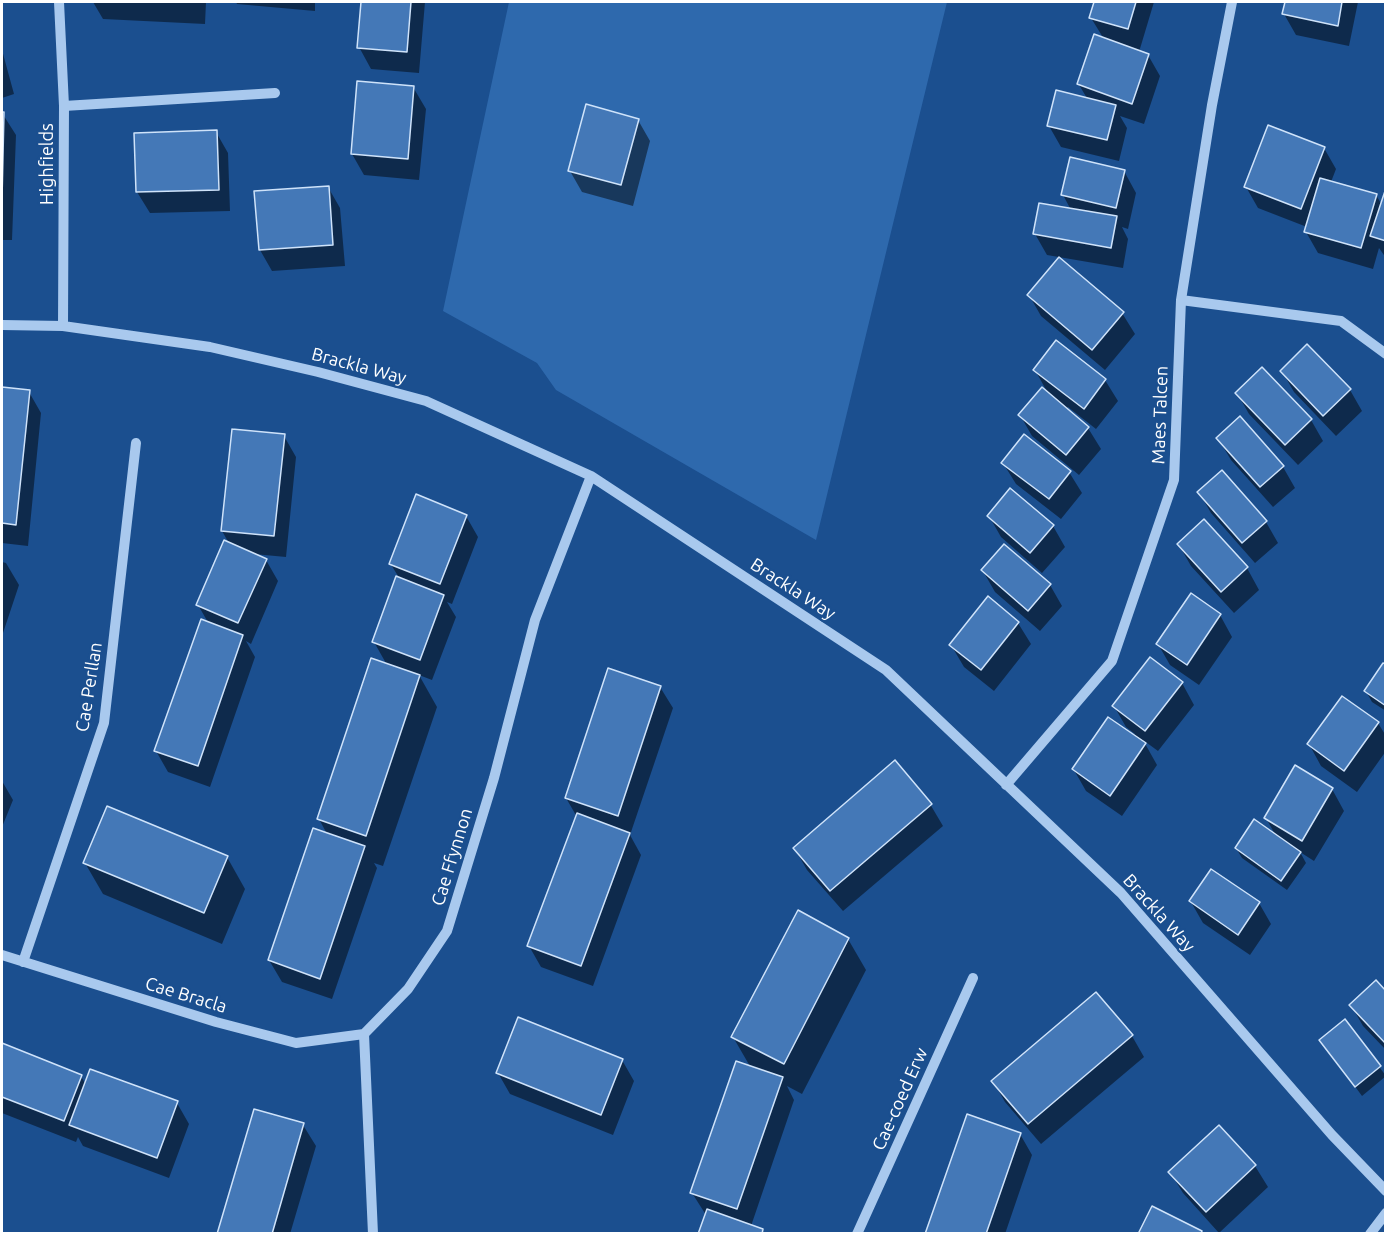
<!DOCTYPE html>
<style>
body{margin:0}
#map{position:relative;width:1387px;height:1235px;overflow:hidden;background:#1b4f8f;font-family:Ubuntu,sans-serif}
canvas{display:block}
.frame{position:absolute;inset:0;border:3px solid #fff;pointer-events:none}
</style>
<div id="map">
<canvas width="1387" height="1235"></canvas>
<div class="frame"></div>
</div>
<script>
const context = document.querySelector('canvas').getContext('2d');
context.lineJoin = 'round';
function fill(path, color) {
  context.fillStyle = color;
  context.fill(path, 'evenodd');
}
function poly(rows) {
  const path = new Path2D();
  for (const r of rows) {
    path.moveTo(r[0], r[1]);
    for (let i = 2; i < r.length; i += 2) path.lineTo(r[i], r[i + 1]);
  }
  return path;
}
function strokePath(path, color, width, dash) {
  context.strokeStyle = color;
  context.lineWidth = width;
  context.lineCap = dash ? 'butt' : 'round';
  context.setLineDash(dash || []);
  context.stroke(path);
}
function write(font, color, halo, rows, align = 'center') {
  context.font = font + ' Ubuntu,sans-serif';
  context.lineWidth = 4.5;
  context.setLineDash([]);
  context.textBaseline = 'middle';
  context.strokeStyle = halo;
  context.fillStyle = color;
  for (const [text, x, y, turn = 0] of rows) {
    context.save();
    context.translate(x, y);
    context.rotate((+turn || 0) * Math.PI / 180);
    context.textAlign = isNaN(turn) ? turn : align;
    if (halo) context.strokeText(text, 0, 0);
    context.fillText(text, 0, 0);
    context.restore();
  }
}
fill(poly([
 [509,2,947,2,816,540,556,390,537,363,443,311]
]), '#2e69ad');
fill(poly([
 [93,2,206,2,205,24,103,19],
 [236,2,315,2,315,11,237,4],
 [363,2,425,2,419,73,371,69,359,47],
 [1096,2,1154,2,1139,52,1148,55,1160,76,1144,124,1120,116,1127,128,1119,161,1061,147,1049,126,1088,100,1078,83,1104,39,1091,18],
 [1286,2,1358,2,1349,46,1296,35,1284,14],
 [2,50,14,94,2,98],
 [413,87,426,109,419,180,364,175,352,154],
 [2,113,16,135,12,240,2,240],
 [638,120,650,141,633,206,582,192,570,171],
 [216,132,228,153,230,211,150,213,137,192,136,134],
 [1324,148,1336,169,1331,182,1376,195,1382,205,1386,193,1386,258,1379,248,1373,269,1318,253,1306,232,1307,227,1258,208,1246,187],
 [1124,171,1136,193,1128,229,1122,227,1128,239,1123,268,1047,255,1035,234,1071,210,1063,195],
 [328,187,340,208,345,266,272,271,260,250],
 [1029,295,1122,313,1135,334,1105,370,1041,316],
 [1035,370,1105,380,1118,401,1096,429,1068,407,1066,409,1088,428,1101,449,1079,475,1032,436,1020,415,1049,395],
 [1282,371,1350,390,1362,411,1336,436,1294,392],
 [2,389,29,392,41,413,28,546,2,543],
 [1237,393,1311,420,1323,441,1298,465,1249,414],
 [284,436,296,457,286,557,254,554,266,560,278,581,251,644,246,641,255,657,210,787,168,772,156,751,209,624,198,605,230,545,222,531],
 [1218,438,1283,467,1295,488,1273,507,1231,460],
 [1003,463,1069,472,1082,493,1061,519,1016,484],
 [1199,492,1266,522,1278,543,1255,563,1211,513],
 [466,516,478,537,452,604,447,602,456,617,432,680,419,675,437,707,383,866,374,863,377,868,332,999,282,982,269,960,327,834,319,819,387,665,374,642,398,576,390,563],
 [989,516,1053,526,1065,547,1042,573,1001,537],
 [1204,521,1247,568,1259,590,1234,613,1191,566,1179,545],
 [2,562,6,563,19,585,2,636],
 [983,571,1050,585,1062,606,1040,631,995,592],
 [1191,595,1220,615,1232,637,1199,685,1170,665,1158,644],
 [1018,623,1031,644,994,691,964,667,951,645],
 [1386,666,1386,711,1372,702,1366,691],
 [1182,683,1194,705,1158,751,1143,740,1157,765,1122,816,1086,791,1074,770,1135,734,1126,727,1114,706],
 [660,687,673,708,630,835,641,855,593,986,541,967,529,946,577,817,566,798],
 [1342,698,1378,723,1386,736,1386,751,1357,792,1321,766,1309,744],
 [2,781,13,800,2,827],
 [1332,789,1344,811,1314,861,1300,852,1306,863,1287,890,1242,858,1236,848,1276,836,1266,818],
 [930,804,943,826,843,911,807,870,795,849],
 [227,857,245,889,222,944,103,894,85,863],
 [1191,902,1259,903,1271,924,1250,955,1203,923],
 [848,939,866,970,802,1094,787,1086,794,1100,751,1226,762,1230,764,1234,700,1234,706,1215,692,1193,751,1068,733,1037],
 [1386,993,1386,1050,1363,1026,1351,1005],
 [1096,994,1132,1036,1144,1057,1041,1144,1005,1102,993,1081],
 [1345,1021,1386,1076,1362,1096,1321,1040],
 [2,1045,81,1076,86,1085,177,1103,189,1124,169,1178,83,1146,78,1137,76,1142,2,1113],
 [622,1060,634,1081,613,1135,510,1094,498,1073],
 [303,1125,316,1146,290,1234,219,1234],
 [1020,1134,1032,1155,1005,1234,927,1234],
 [1255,1166,1268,1187,1219,1233,1183,1193,1170,1172]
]), '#0007');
const building = poly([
 [361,2,411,2,407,52,357,48,361,2],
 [1094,2,1136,2,1128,29,1089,18,1094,2],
 [1285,2,1342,2,1338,26,1282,14,1285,2],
 [1094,34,1149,54,1132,104,1077,84,1094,34],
 [357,81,414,86,408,159,351,154,357,81],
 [1056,90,1116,105,1107,140,1047,126,1056,90],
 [586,104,639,119,621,185,568,171,586,104],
 [2,112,4,112,2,200,2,112],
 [1268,125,1325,147,1301,209,1244,187,1268,125],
 [217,130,219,190,136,192,134,133,217,130],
 [1070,157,1125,170,1116,208,1061,195,1070,157],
 [1320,178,1377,194,1361,248,1304,232,1320,178],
 [329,186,333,245,259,250,254,191,329,186],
 [1386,188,1386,241,1370,236,1386,188],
 [1039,203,1117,216,1111,248,1033,234,1039,203],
 [1059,257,1124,312,1092,350,1027,295,1059,257],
 [1056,340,1106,379,1084,409,1033,370,1056,340],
 [1307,344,1351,389,1323,416,1280,371,1307,344],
 [1262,367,1312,419,1285,445,1235,393,1262,367],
 [2,387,30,390,16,525,2,523,2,387],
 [1042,387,1089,427,1066,455,1018,415,1042,387],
 [1240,416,1284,466,1260,487,1216,438,1240,416],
 [232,429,285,434,274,536,221,531,232,429],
 [1024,434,1071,471,1049,499,1001,463,1024,434],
 [1222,470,1267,521,1242,543,1197,492,1222,470],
 [1010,488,1054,525,1030,553,987,516,1010,488],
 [416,494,467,515,440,584,389,564,416,494],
 [1204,519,1248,567,1221,592,1177,544,1204,519],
 [224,540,267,559,238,623,196,605,224,540],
 [1004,544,1051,584,1028,611,981,570,1004,544],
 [396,576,444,595,420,660,372,642,396,576],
 [1191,593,1221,614,1187,665,1156,644,1191,593],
 [988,596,1019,622,981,670,949,645,988,596],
 [201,619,243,635,198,766,154,751,201,619],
 [1150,657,1183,682,1145,731,1112,706,1150,657],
 [371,658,420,675,366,836,317,819,371,658],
 [1383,663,1386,664,1386,706,1364,691,1383,663],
 [608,668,661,686,618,816,565,798,608,668],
 [1342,696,1379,722,1344,771,1307,744,1342,696],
 [1108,717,1146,743,1110,796,1072,769,1108,717],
 [895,760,932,804,830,891,793,848,895,760],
 [1295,765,1333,788,1302,841,1264,818,1295,765],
 [107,806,228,856,204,913,83,863,107,806],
 [577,813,630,833,581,966,527,946,577,813],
 [1254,819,1301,852,1281,881,1235,848,1254,819],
 [313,828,365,846,320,979,268,960,313,828],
 [1211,869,1260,902,1238,935,1189,901,1211,869],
 [798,910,849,938,784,1064,731,1037,798,910],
 [1376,980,1386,991,1386,1044,1349,1005,1376,980],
 [1096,992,1133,1035,1028,1124,991,1081,1096,992],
 [518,1017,623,1059,601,1115,496,1073,518,1017],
 [1345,1019,1381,1066,1355,1087,1319,1040,1345,1019],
 [2,1043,82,1075,64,1121,2,1097,2,1043],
 [736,1061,783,1077,737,1209,690,1193,736,1061],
 [90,1069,178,1101,157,1158,69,1125,90,1069],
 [254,1109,304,1123,272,1234,217,1234,254,1109],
 [967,1114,1021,1133,986,1234,925,1234,967,1114],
 [1219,1125,1256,1165,1206,1212,1168,1172,1219,1125],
 [1152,1206,1202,1231,1201,1234,1138,1234,1152,1206],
 [707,1209,763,1229,762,1234,698,1234,707,1209]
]);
fill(building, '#4478b7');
strokePath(building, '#cfe3fa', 1.5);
strokePath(poly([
 [59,2,64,106,63,326],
 [64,106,275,93],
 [1181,300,1341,321,1386,354],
 [2,325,63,326,210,347,318,372,426,401,591,476,886,670,1121,893,1332,1135,1386,1191],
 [1006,785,1112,661,1174,480,1181,300,1212,105,1232,2],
 [2,955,216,1022,296,1043,364,1034],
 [23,962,104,723,136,443],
 [373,1234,364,1034,408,989,447,931,494,778,535,620,591,476],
 [857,1234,973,978],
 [1370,1234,1386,1213]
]), '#a9c9ee', 10);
write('18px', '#fff', '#1b4f8f', [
 ["Highfields",47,164,-90],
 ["Brackla Way",359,366,15],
 ["Maes Talcen",1160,415,-88],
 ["Brackla Way",793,589,33],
 ["Cae Perllan",89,687,-81],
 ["Cae Ffynnon",452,857,-73],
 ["Brackla Way",1159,913,48],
 ["Cae Bracla",186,995,17],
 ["Cae-coed Erw",900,1099,-66]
]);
</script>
